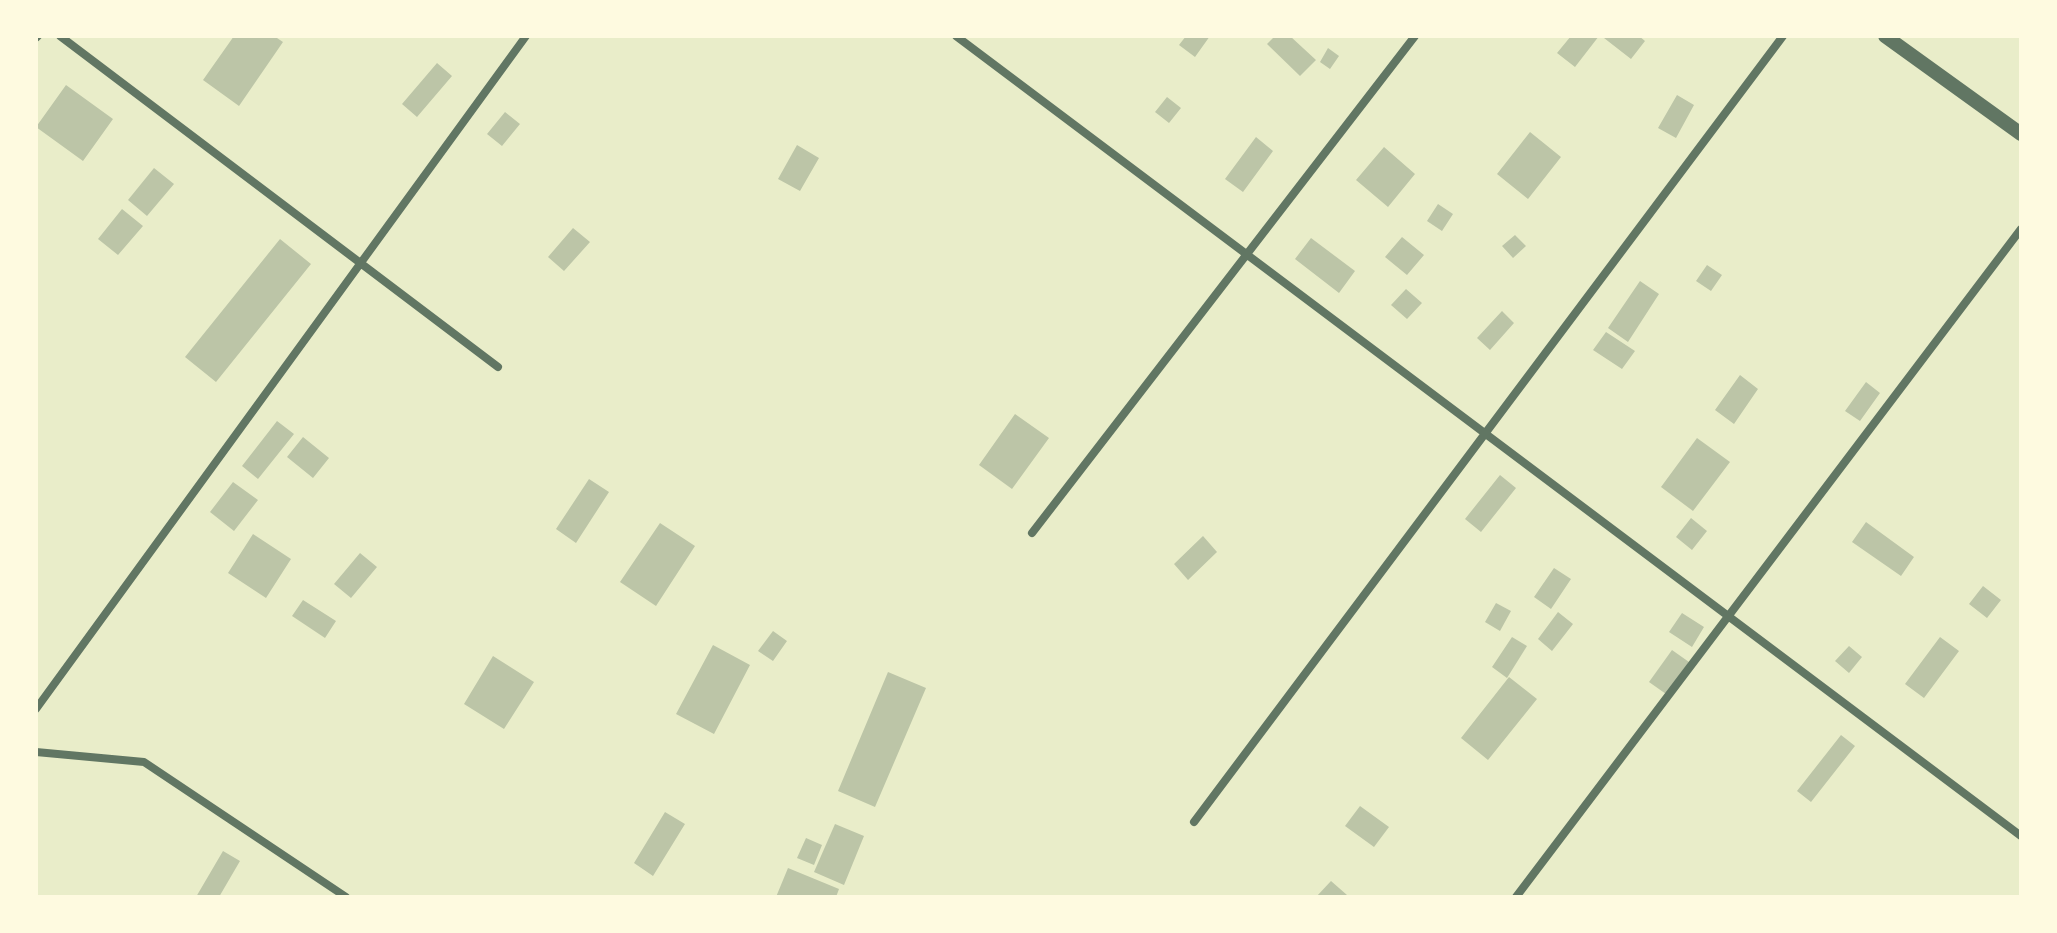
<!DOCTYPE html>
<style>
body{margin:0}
#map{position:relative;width:2057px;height:933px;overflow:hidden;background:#e9edc9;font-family:"Open Sans",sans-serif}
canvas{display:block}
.frame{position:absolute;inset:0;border:38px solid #fefae0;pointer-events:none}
</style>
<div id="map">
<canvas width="2057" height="933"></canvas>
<div class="frame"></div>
</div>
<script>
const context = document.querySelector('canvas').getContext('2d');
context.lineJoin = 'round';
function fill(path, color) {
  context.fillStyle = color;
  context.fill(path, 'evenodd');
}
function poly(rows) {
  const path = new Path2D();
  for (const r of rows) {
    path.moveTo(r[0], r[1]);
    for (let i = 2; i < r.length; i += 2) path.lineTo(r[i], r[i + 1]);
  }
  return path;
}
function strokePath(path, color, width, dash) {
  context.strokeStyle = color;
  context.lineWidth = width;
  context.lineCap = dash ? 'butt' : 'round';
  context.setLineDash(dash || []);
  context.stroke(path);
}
fill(poly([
 [234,36,274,36,283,42,239,106,203,80],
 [1186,36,1210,36,1195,57,1179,45],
 [1275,36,1290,36,1316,60,1300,76,1267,44],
 [1571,36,1599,36,1575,67,1557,53],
 [1606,36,1639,36,1645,41,1631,59,1604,38],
 [1328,48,1339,56,1330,69,1320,62],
 [437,63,452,76,417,117,402,104],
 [66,85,113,119,83,161,36,127],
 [1677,95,1694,105,1676,138,1658,128],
 [1167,97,1181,108,1169,123,1155,112],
 [505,112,520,124,502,146,487,134],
 [1530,132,1561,157,1528,199,1497,174],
 [1256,137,1273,151,1243,192,1225,179],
 [797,145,819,158,800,191,778,179],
 [1384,147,1415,174,1388,207,1356,180],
 [154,168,174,184,147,216,128,200],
 [1438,204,1453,214,1442,231,1427,221],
 [122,209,143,226,118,255,98,239],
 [573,228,590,242,564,271,548,257],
 [1515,235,1526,246,1513,258,1502,246],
 [1402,237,1424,255,1407,275,1385,257],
 [1311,238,1355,271,1339,293,1295,259],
 [280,239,311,264,216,382,185,357],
 [1707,265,1722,275,1711,291,1696,281],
 [1640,281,1659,294,1628,342,1608,328],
 [1406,289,1422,303,1407,319,1391,305],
 [1502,311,1514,323,1490,350,1477,338],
 [1606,332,1635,351,1622,369,1593,350],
 [1740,375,1758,389,1734,424,1715,410],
 [1866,382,1880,393,1860,421,1845,411],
 [1015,414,1049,438,1012,489,979,465],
 [277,421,294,434,258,479,242,466],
 [303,437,329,458,313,478,287,457],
 [1697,438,1730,462,1693,511,1661,487],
 [1500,475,1516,488,1481,532,1465,519],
 [589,479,609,492,576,543,556,529],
 [233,482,258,500,234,531,210,512],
 [1691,518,1707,531,1692,550,1676,537],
 [1866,522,1914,557,1901,576,1852,542],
 [660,523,695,546,656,606,620,582],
 [253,534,291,559,266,598,228,573],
 [1203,536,1217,552,1188,580,1174,564],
 [360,553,377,567,351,598,334,584],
 [1554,568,1571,579,1551,609,1534,597],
 [1983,586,2001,600,1987,618,1969,604],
 [303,600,336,621,325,638,292,616],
 [1496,603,1511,611,1500,631,1485,622],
 [1558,612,1573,624,1552,651,1538,639],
 [1682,613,1704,627,1692,647,1669,632],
 [773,631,787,641,773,661,758,651],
 [1512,637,1527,646,1507,678,1492,667],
 [1940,637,1959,651,1924,698,1905,684],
 [713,645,750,665,714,734,676,714],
 [1849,646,1862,657,1849,673,1835,661],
 [1672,650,1689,662,1666,694,1649,682],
 [493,656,534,682,504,729,464,704],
 [888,672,926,688,875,807,838,791],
 [1509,677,1537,699,1488,760,1461,738],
 [1841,735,1855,746,1811,802,1797,791],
 [1360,806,1389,827,1374,847,1345,826],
 [665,812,685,824,653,876,634,863],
 [835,824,864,836,844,885,814,872],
 [806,838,822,845,814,865,797,858],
 [223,851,240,861,219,897,196,897],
 [788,868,839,889,836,897,776,897],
 [1331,881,1347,895,1345,897,1316,897]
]), '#bcc5a7');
strokePath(poly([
 [60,36,498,367],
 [956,36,2021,836],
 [36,38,38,36],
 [1032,533,1415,36],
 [36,709,526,36],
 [36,752,144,762,346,897],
 [1194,822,1783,36],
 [1516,897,2021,229]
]), '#617663', 8);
strokePath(poly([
 [1885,36,2021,134]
]), '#617663', 14);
</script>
